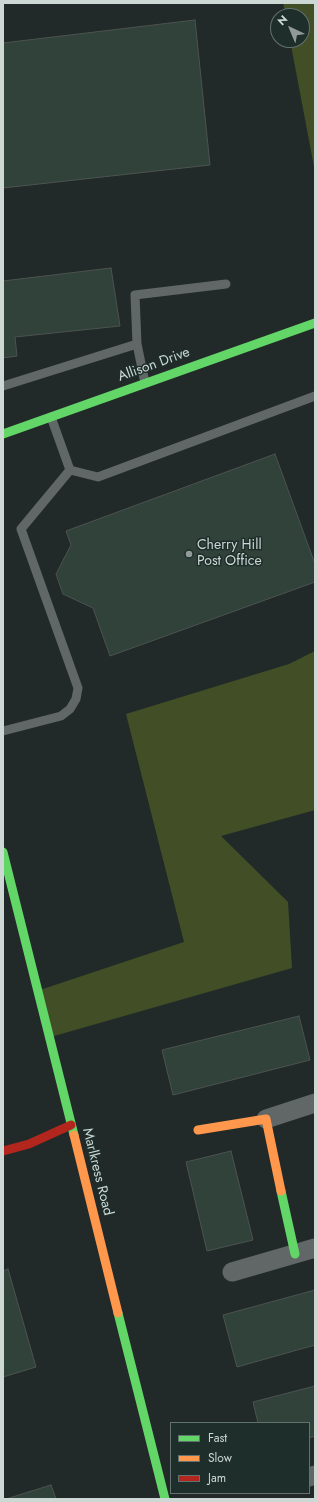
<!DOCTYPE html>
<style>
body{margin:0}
#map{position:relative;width:318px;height:1502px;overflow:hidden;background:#222a29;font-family:Jost,sans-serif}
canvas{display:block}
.frame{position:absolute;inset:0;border:4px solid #cdd7d4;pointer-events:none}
.legend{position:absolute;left:170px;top:1422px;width:140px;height:72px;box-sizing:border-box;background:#1e2e2b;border:1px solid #64726f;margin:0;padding:5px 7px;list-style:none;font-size:12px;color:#cdd7d4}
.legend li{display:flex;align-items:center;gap:8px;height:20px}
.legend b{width:20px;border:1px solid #64726f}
.north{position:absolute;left:270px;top:8px;width:40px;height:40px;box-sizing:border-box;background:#1e2e2b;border:1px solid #64726f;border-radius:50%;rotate:316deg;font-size:11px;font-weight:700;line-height:16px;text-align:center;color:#cdd7d4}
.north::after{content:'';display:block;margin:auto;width:14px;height:18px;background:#919a98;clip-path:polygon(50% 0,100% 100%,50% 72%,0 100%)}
</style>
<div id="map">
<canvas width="318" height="1502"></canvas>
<div class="frame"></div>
<ul class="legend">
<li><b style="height:5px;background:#63d668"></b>Fast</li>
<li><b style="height:5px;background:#ff974d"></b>Slow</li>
<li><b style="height:5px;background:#b3261e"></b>Jam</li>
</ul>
<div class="north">N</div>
</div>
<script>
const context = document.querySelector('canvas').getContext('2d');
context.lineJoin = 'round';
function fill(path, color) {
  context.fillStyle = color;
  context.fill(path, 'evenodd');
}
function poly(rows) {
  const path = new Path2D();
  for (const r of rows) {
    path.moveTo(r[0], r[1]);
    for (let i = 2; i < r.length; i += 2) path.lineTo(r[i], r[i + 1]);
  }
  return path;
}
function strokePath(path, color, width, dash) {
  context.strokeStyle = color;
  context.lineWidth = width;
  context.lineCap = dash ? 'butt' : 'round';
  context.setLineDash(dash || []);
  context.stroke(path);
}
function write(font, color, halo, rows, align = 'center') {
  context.font = font + ' Jost,sans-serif';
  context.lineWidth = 3;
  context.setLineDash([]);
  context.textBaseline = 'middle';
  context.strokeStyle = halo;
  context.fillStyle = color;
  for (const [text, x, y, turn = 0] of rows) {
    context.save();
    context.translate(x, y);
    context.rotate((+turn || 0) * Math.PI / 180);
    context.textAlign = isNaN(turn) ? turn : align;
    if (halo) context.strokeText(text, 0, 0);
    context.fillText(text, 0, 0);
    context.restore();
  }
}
fill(poly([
 [283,3,315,3,315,172,290,40,302,40,302,16,286,16],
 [315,651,315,810,221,836,288,902,292,968,47,1038,34,992,184,942,126,714,289,664]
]), '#424f26');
const building = poly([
 [195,20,210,165,3,188,3,43,195,20],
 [111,268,120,326,15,337,17,356,3,358,3,281,111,268],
 [275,454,315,564,315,582,110,656,93,608,63,594,56,574,71,545,66,531,275,454],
 [299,1016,310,1060,173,1095,162,1050,299,1016],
 [231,1151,253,1240,207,1251,186,1162,231,1151],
 [8,1269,36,1367,3,1377,3,1271,8,1269],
 [315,1290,315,1345,237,1367,223,1315,315,1290],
 [315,1386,315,1436,309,1438,309,1423,258,1423,253,1402,315,1386],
 [51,1485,56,1499,6,1499,51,1485]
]);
fill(building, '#30423a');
strokePath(building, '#4c5350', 1);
strokePath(poly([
 [145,383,137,344,135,295,226,284],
 [3,386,137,344],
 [70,470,98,477,315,396],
 [3,731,61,716,70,709,76,699,78,688,21,529,70,470,51,417]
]), '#616766', 9);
strokePath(poly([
 [266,1119,315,1103],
 [232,1272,315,1248],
 [309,1477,315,1475]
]), '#616766', 19);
strokePath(poly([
 [3,434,315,323],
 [3,852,74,1135],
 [281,1191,295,1254],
 [118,1313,165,1499]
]), '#63d668', 9);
strokePath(poly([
 [198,1130,266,1119,281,1191],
 [74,1135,118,1313]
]), '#ff974d', 9);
strokePath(poly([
 [3,1151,29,1144,71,1125]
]), '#b3261e', 9);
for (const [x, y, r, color] of [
 [189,554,4,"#919a98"]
]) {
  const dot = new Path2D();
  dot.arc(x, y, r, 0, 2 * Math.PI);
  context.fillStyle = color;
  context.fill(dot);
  strokePath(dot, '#1e2e2b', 1.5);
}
write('14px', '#cdd7d4', '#1e2e2b', [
 ["Allison Drive",154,365,-20],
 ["Marlkress Road",97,1172,76]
]);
write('14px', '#cdd7d4', '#1e2e2b', [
 ["Cherry Hill",197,546],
 ["Post Office",197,562]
], 'left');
</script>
